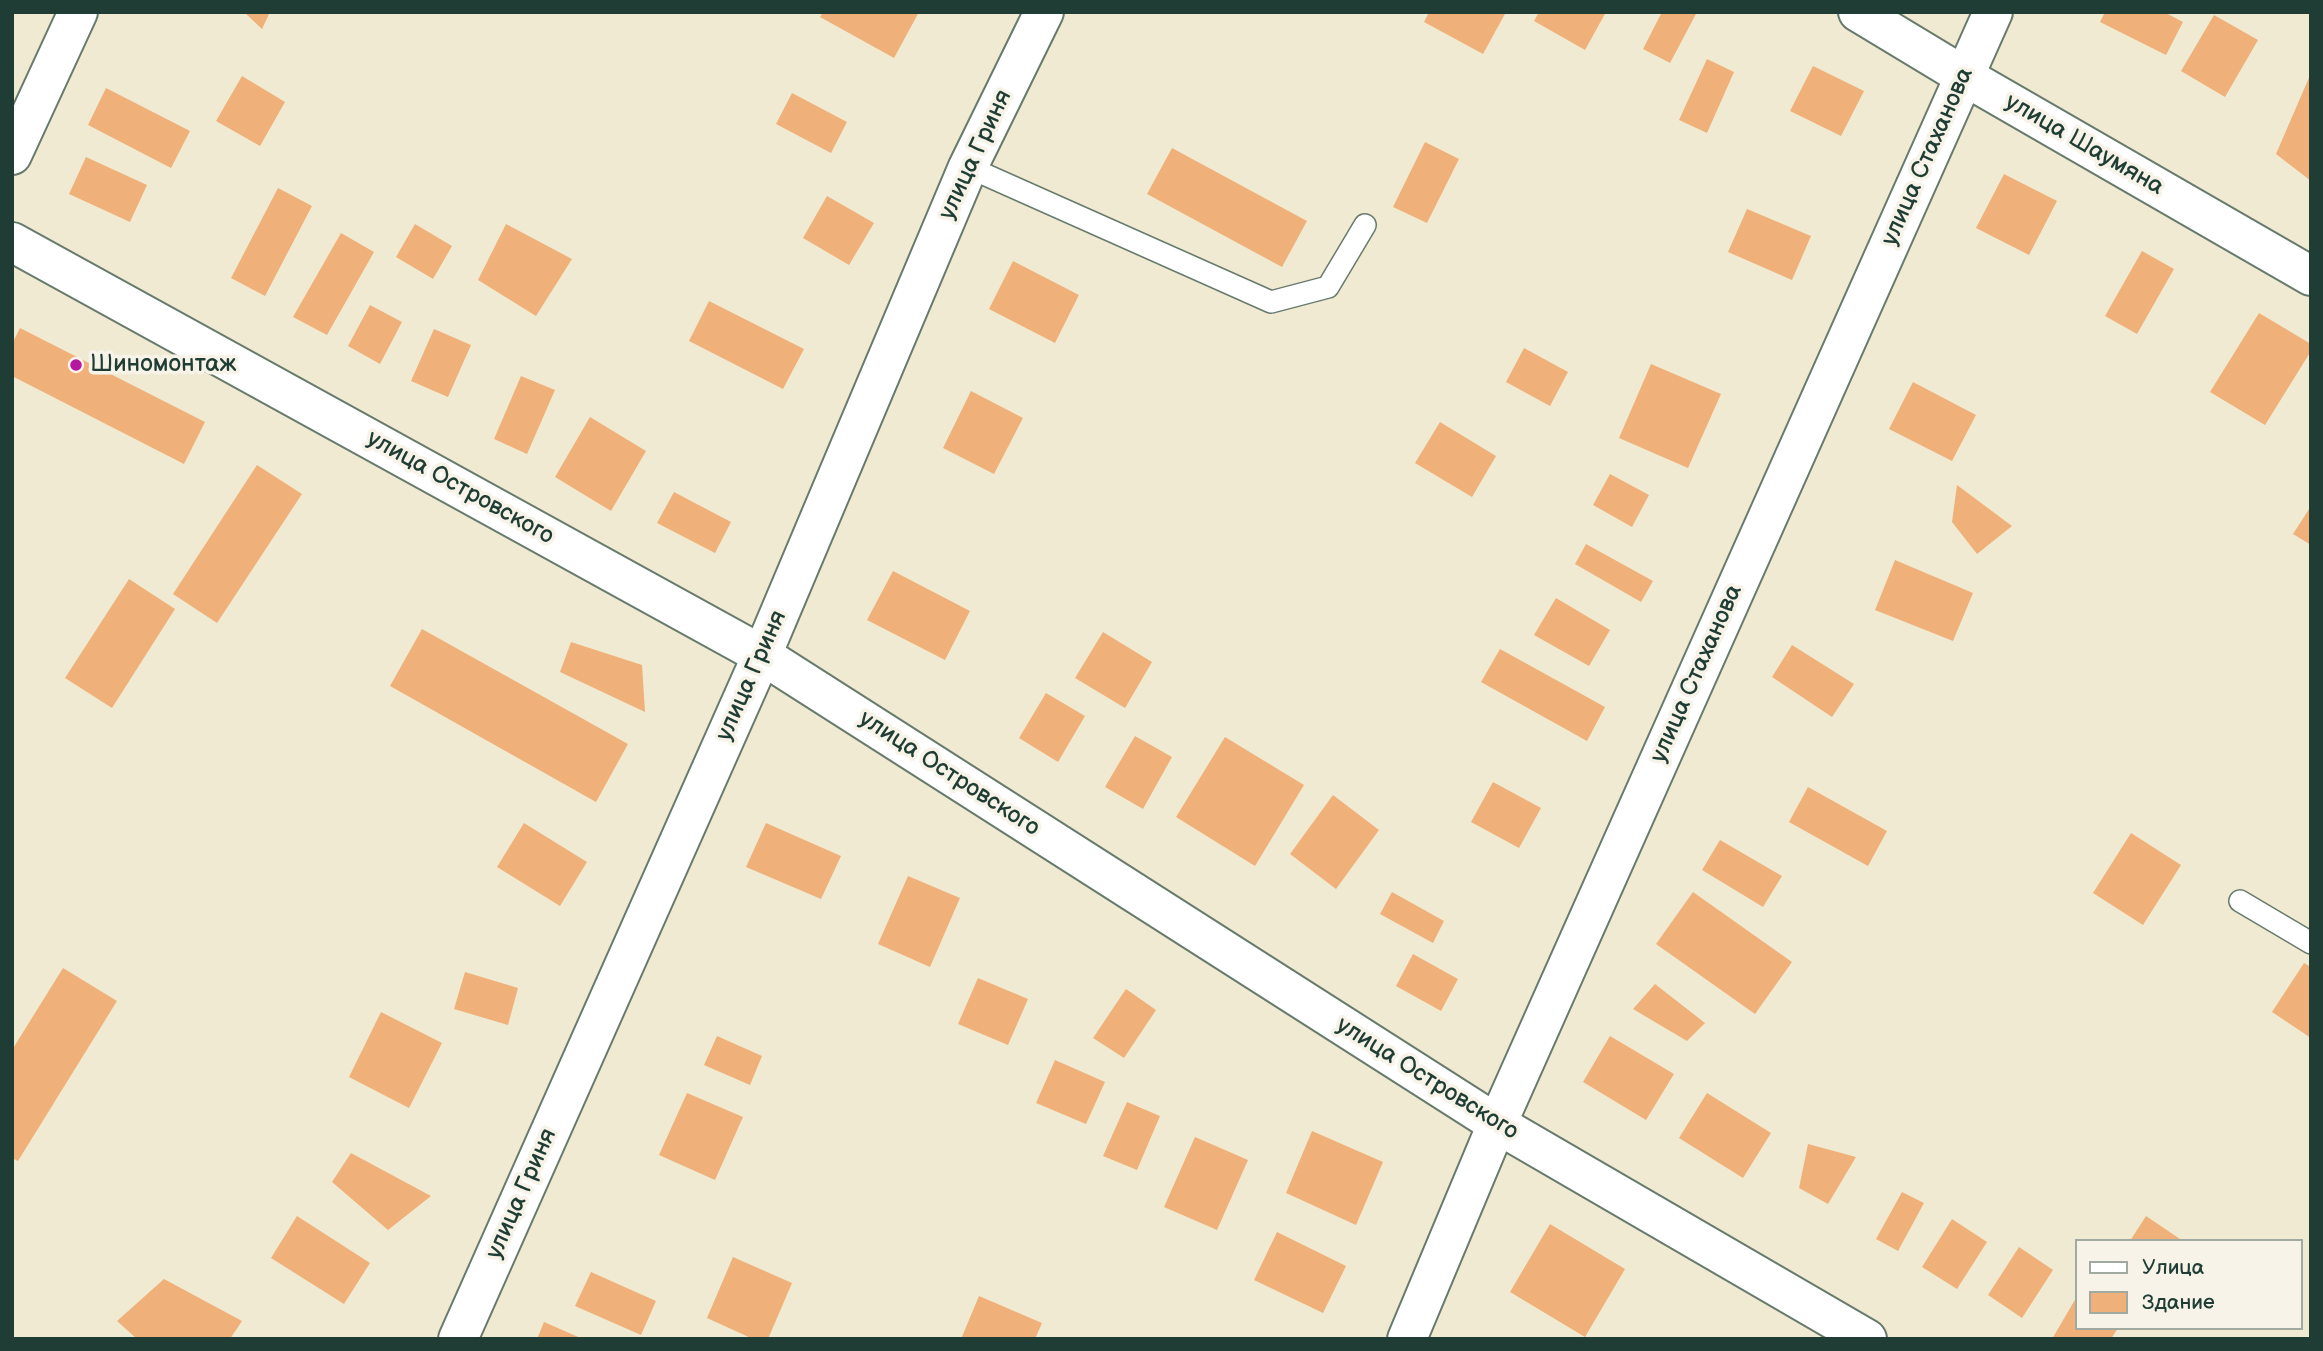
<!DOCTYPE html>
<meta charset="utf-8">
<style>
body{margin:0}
#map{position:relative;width:2323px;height:1351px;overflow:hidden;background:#f0ead3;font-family:"Balsamiq Sans",sans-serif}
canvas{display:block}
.frame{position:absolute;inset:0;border:14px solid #1f3d34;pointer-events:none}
.legend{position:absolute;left:2075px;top:1239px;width:228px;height:91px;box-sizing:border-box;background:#f7f3e8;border:2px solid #a1aaa0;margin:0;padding:9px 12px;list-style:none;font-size:21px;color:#1f3d34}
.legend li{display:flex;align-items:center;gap:14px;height:35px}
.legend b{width:35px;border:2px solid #a1aaa0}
</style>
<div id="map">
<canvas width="2323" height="1351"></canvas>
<div class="frame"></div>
<ul class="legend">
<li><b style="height:9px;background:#fff"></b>Улица</li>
<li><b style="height:19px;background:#efb179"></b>Здание</li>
</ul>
</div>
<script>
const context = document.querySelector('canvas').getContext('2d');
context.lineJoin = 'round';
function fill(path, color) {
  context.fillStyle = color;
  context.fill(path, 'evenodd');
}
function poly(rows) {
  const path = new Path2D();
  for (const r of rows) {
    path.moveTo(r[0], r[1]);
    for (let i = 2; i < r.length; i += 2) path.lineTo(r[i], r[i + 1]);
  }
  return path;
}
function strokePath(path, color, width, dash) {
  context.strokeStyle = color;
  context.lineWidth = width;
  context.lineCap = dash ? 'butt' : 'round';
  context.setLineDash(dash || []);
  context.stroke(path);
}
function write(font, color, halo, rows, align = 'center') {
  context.font = font + ' "Balsamiq Sans",sans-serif';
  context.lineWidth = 7;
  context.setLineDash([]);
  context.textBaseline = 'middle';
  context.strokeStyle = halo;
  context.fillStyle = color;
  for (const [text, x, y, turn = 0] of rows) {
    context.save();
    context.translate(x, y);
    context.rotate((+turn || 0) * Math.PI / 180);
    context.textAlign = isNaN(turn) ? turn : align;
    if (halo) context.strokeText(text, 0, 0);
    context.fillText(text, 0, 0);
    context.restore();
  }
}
fill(poly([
 [244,12,270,12,262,29],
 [823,12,919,12,894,58,820,17],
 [1429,12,1506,12,1483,54,1424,22],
 [1539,12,1606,12,1585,50,1534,21],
 [1662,12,1697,12,1670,63,1643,49],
 [2105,12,2164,12,2183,22,2166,55,2100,22],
 [2214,15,2258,40,2225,97,2181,71],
 [1707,59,1734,72,1707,133,1679,120],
 [1813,66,1864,91,1841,136,1790,111],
 [2311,73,2311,181,2276,154],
 [242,76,285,102,260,146,216,121],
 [106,88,190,131,171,168,88,125],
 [792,93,847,122,831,153,776,124],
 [1425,142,1459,159,1427,223,1393,207],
 [1172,148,1307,221,1282,267,1147,194],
 [86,157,147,185,130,222,69,194],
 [2004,174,2057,201,2029,255,1976,228],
 [278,188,312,206,265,296,231,278],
 [827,196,874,223,849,265,803,238],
 [1747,209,1811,236,1792,280,1728,252],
 [415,224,452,246,433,279,396,257],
 [506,224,572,259,536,316,478,280],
 [341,233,374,252,327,335,293,317],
 [2142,251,2174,269,2137,334,2105,316],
 [1013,261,1079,295,1055,343,989,309],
 [709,301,804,349,783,389,689,341],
 [370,305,402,322,380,364,348,346],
 [2259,313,2311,344,2311,351,2265,425,2210,392],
 [20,328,205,422,184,464,12,376,12,344],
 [434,329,471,345,448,397,411,381],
 [1524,348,1568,372,1550,406,1506,382],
 [1651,364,1721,394,1688,468,1619,438],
 [521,376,555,390,527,454,494,439],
 [1913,382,1976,415,1952,461,1889,429],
 [971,391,1023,418,994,474,943,448],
 [590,417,646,451,611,511,555,477],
 [1440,422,1496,456,1472,497,1415,463],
 [257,465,302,494,217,623,173,594],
 [1610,474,1649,495,1632,527,1593,505],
 [1957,485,2012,526,1977,554,1952,522],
 [674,492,731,522,715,553,657,523],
 [2311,506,2311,545,2293,534],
 [1586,544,1653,581,1641,602,1575,564],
 [1895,560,1973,593,1953,641,1875,610],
 [893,571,970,611,945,660,867,620],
 [129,579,175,609,112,708,65,678],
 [1556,598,1610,630,1589,666,1534,635],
 [422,629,628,744,596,802,390,686],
 [1103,632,1152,662,1125,708,1075,678],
 [571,642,642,665,645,712,560,672],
 [1792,645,1854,684,1832,717,1772,677],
 [1500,649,1605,707,1587,741,1481,682],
 [1046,693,1085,716,1058,762,1019,738],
 [1135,736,1172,757,1143,809,1105,787],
 [1225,737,1304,785,1255,866,1176,817],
 [1493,782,1541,808,1519,848,1471,822],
 [1808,787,1887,831,1868,866,1789,822],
 [1333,795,1379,830,1336,889,1290,854],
 [524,823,587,862,560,906,497,867],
 [766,823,841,856,821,899,746,867],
 [2131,833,2181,865,2143,925,2093,893],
 [1720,840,1782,876,1763,907,1702,870],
 [908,876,960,898,930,967,878,944],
 [1392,892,1444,921,1433,943,1380,914],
 [1693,892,1792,962,1755,1014,1656,944],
 [1413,954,1458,979,1441,1011,1396,986],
 [2304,963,2311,967,2311,1038,2272,1012],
 [63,968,117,1001,18,1161,12,1158,12,1050],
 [465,972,518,988,508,1025,454,1009],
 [978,978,1028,999,1008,1045,958,1024],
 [1655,984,1705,1023,1687,1041,1633,1009],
 [1126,989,1156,1010,1124,1058,1093,1038],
 [381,1012,442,1043,409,1108,349,1077],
 [717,1036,762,1056,750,1085,704,1065],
 [1610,1036,1674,1074,1646,1120,1583,1082],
 [1055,1060,1105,1082,1086,1124,1036,1103],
 [687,1093,743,1117,715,1180,659,1155],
 [1707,1093,1771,1133,1743,1178,1679,1138],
 [1127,1102,1160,1116,1137,1170,1103,1156],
 [1312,1131,1383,1162,1356,1225,1286,1193],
 [1195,1137,1248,1160,1217,1230,1164,1207],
 [1808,1144,1856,1157,1828,1204,1799,1188],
 [351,1153,431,1196,388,1230,332,1182],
 [1902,1192,1924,1203,1898,1251,1876,1239],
 [297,1216,370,1263,344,1304,271,1258],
 [2146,1216,2183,1241,2130,1241],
 [1952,1219,1987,1242,1957,1289,1922,1267],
 [1550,1224,1625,1269,1585,1337,1510,1292],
 [1277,1232,1346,1266,1323,1313,1254,1280],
 [2019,1247,2053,1270,2022,1318,1988,1295],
 [733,1257,792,1283,768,1339,753,1339,707,1318],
 [591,1272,656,1301,641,1335,575,1306],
 [164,1279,242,1321,230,1339,137,1339,117,1321],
 [979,1296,1042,1323,1035,1339,961,1339],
 [2076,1298,2076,1328,2118,1328,2111,1339,2052,1339],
 [544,1322,583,1339,537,1339]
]), '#efb179');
const service = poly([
 [968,167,1271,302,1328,287,1365,225],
 [2240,901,2311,943]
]);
const minor = poly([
 [1858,12,1964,76,2311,276],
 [458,1339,762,655,968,167,1044,12],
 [1407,1339,1497,1124,1993,12]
]);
const tertiary = poly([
 [12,155,78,12],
 [12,242,762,655,1497,1124,1867,1339]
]);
strokePath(service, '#687a6c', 24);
strokePath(minor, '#687a6c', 42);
strokePath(tertiary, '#687a6c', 42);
strokePath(service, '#fff', 21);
strokePath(minor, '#fff', 38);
strokePath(tertiary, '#fff', 38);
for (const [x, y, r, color] of [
 [76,365,7,"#b5179e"]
]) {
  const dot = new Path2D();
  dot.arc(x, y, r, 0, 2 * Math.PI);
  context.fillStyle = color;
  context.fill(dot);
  strokePath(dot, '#f7f3e8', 2.5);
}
write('24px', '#1f3d34', '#f7f3e8', [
 ["улица Шаумяна",2084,145,30],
 ["улица Гриня",976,155,-65],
 ["улица Стаханова",1928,157,-66],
 ["улица Островского",460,488,29],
 ["улица Стаханова",1697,674,-66],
 ["улица Гриня",752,676,-66],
 ["улица Островского",949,774,33],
 ["улица Островского",1427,1079,32],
 ["улица Гриня",522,1194,-66]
]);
write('24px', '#1f3d34', '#f7f3e8', [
 ["Шиномонтаж",90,365]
], 'left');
</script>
